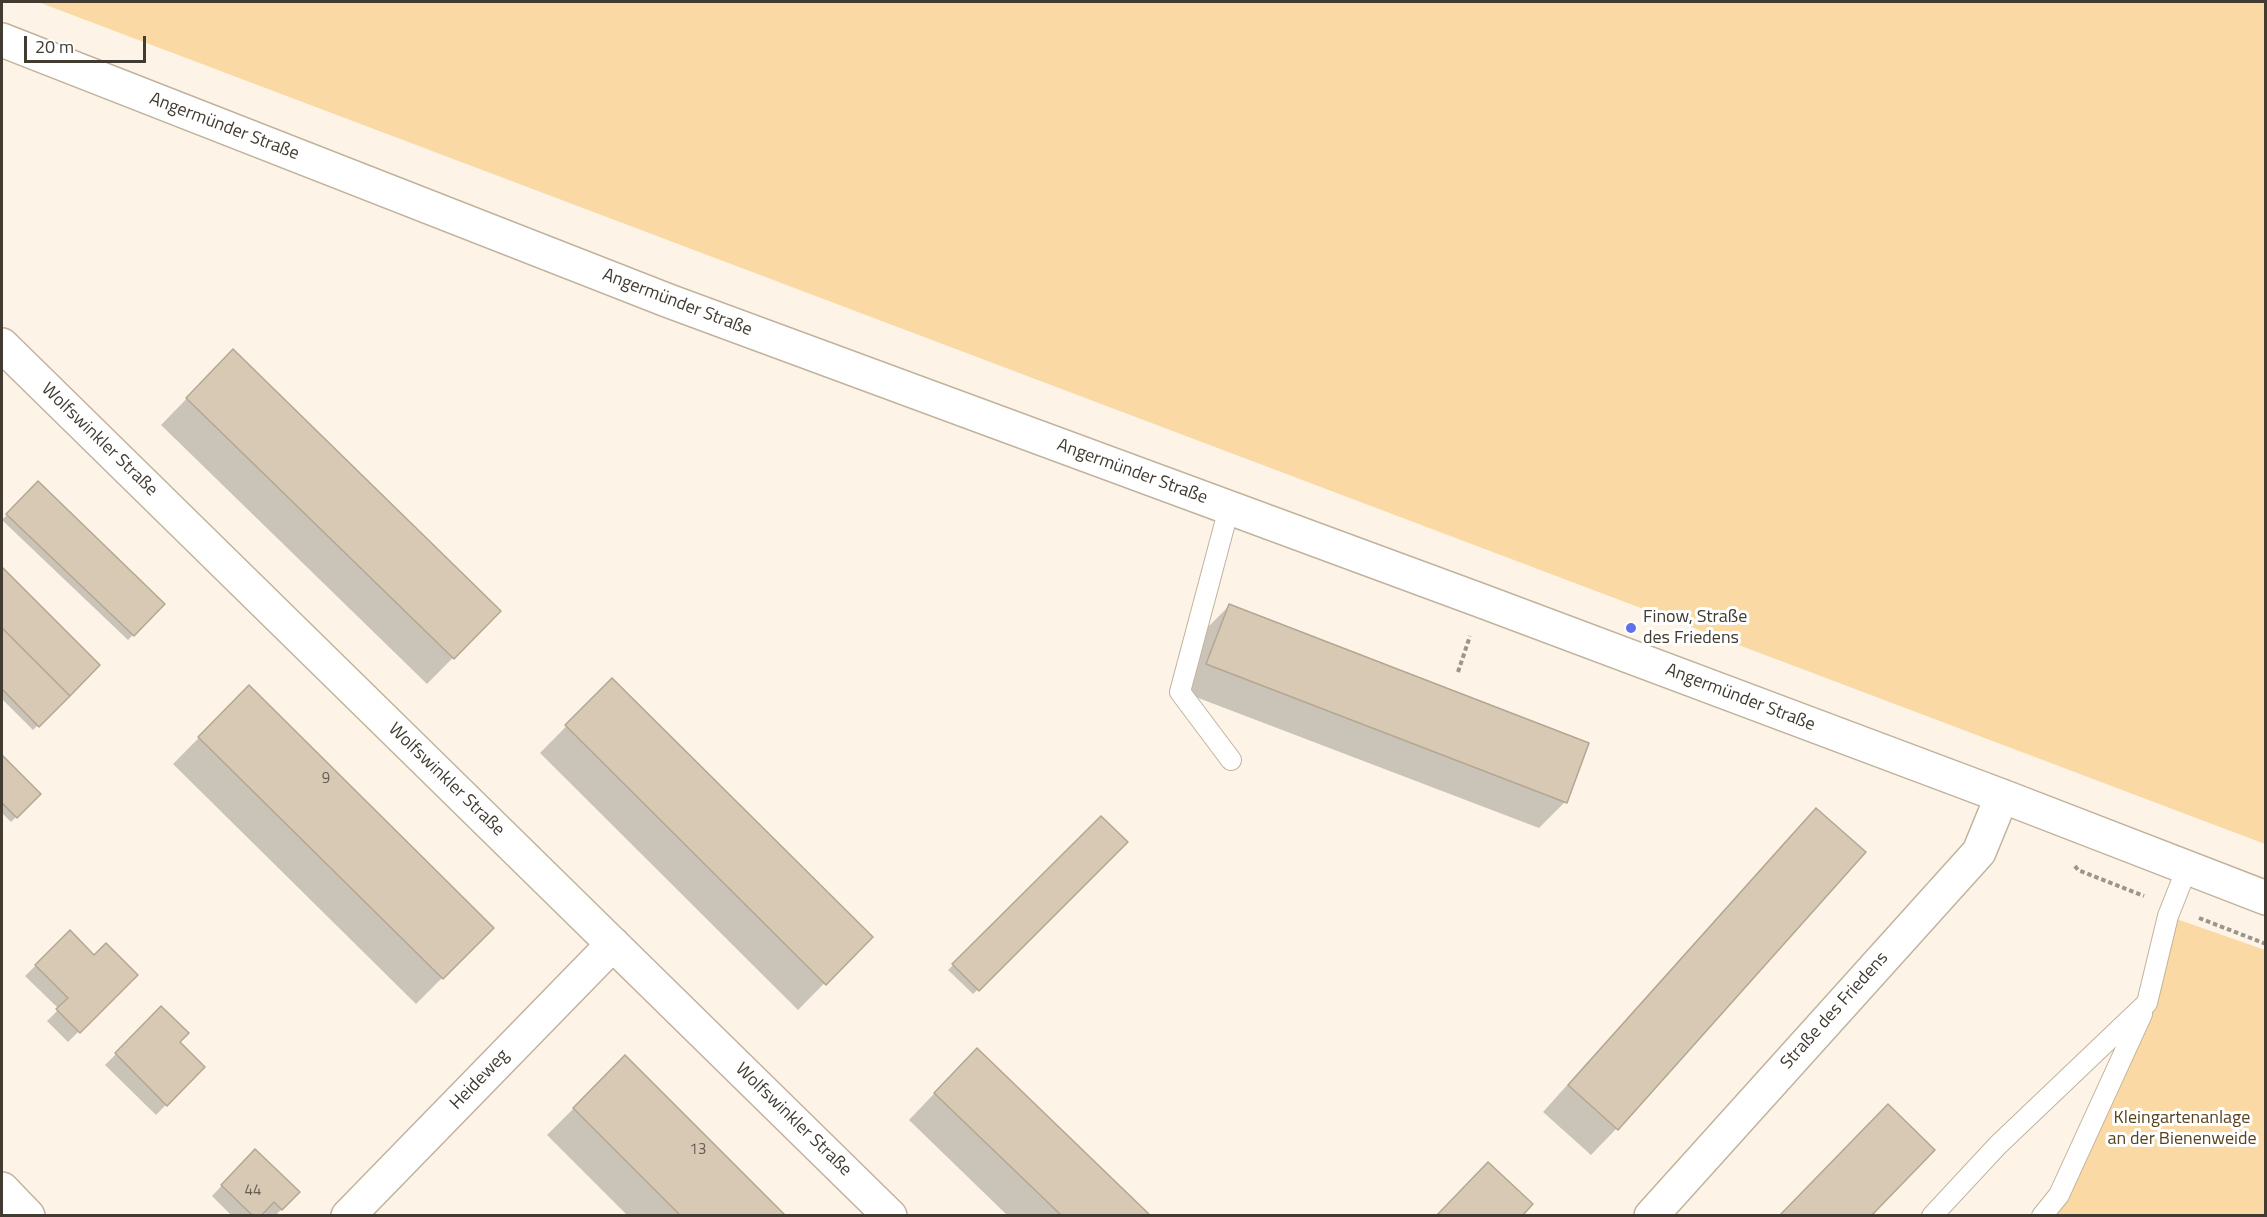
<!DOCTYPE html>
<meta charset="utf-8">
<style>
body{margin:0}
#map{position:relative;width:2267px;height:1217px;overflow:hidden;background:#fdf4e7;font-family:"Titillium Web",sans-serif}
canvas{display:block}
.frame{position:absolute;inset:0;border:3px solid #413b32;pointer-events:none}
.scale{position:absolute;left:24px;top:36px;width:122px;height:27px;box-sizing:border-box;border:3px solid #413b32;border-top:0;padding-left:8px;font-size:18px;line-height:21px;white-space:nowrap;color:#413b32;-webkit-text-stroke:4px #fff;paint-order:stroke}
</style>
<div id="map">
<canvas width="2267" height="1217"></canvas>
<div class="frame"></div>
<div class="scale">20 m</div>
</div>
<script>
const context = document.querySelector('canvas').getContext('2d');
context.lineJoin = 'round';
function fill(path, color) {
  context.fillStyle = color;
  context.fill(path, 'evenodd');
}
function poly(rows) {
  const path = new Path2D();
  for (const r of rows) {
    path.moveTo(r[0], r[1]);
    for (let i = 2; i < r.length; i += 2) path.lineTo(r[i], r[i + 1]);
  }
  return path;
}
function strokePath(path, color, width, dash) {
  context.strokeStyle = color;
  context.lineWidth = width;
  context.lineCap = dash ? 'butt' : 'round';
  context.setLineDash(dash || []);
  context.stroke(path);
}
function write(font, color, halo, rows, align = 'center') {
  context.font = font + ' "Titillium Web",sans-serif';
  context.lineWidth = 6;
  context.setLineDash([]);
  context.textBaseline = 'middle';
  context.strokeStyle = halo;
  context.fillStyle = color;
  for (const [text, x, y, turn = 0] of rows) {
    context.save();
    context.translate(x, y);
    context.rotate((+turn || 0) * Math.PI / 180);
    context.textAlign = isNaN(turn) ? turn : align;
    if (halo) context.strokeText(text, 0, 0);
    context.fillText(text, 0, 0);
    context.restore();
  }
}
fill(poly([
 [38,2,2265,2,2265,844],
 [2168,916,2265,950,2265,1215,2042,1216,2147,1003]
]), '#fad9a5');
fill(poly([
 [233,351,499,611,427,684,161,425],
 [38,483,163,604,128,640,2,520],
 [2,569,98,665,33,730,2,699],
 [1229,606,1565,802,1539,828,1180,691,1203,632],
 [612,680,870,937,798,1010,540,753],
 [249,687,492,928,416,1004,173,764],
 [2,758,39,794,11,822,2,813],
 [1816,810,1617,1128,1591,1155,1543,1112,1790,836],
 [1101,818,1126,842,973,994,948,970],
 [70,932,94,957,136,975,68,1042,47,1021,59,1009,25,976],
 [162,1008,178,1042,203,1067,156,1115,105,1065],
 [625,1057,784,1216,628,1216,547,1135],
 [951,1076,1148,1216,1008,1216,909,1120],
 [255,1151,298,1192,275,1216,267,1216,263,1212,259,1216,232,1216,212,1196]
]), '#0003');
const building = poly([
 [233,349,501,611,454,659,186,398,233,349],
 [38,481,165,604,134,636,6,514,38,481],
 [2,567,100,665,70,696,2,628,2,567],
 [1229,604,1589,743,1567,803,1206,664,1229,604],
 [2,628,70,696,39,727,2,689,2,628],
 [612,678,873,937,826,985,565,725,612,678],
 [249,685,494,928,443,979,198,737,249,685],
 [2,755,41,794,17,818,2,803,2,755],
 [1816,808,1866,852,1618,1130,1568,1085,1816,808],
 [1101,816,1128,842,979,991,952,964,1101,816],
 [70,930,94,955,106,943,138,975,80,1033,56,1009,68,998,35,965,70,930],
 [161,1006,189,1033,180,1042,205,1067,167,1106,115,1053,161,1006],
 [977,1048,1151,1216,1062,1216,934,1093,977,1048],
 [625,1055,786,1216,681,1216,573,1108,625,1055],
 [1888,1104,1935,1150,1871,1216,1779,1216,1888,1104],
 [255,1149,300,1192,282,1210,274,1202,261,1216,253,1216,221,1185,255,1149],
 [1488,1162,1533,1204,1522,1216,1436,1216,1488,1162]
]);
fill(building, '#d7c9b3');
strokePath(building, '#b4a791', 1.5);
const service = poly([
 [1229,508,1180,692,1231,760],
 [1932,1216,1998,1145,2147,1003,2168,916,2187,868],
 [2042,1216,2059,1195,2142,1014]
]);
const minor = poly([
 [2,40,669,301,1482,601,2002,796,2266,898],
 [2,345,890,1216],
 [2,1189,28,1216],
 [348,1216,613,944],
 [1651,1216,1979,852,2002,796]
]);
strokePath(service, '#c1b39d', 22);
strokePath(minor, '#c1b39d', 36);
strokePath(poly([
 [1458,672,1470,636],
 [2075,866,2078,870,2144,896],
 [2199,918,2266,944]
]), '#9d958b', 4, [4.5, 3]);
strokePath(service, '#fff', 20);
strokePath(minor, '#fff', 33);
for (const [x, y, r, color] of [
 [1631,628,6,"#6071e9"]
]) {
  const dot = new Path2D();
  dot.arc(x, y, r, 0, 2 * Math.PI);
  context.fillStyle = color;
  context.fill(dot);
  strokePath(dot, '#fff', 2);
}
write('15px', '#665e52', null, [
 ["9",326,779],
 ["13",698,1150],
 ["44",253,1191]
]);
write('18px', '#413b32', '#fff', [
 ["Angermünder Straße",224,127,21],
 ["Angermünder Straße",677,303,21],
 ["Wolfswinkler Straße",99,440,44],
 ["Angermünder Straße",1132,472,20],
 ["Angermünder Straße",1740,698,21],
 ["Wolfswinkler Straße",446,780,44],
 ["Straße des Friedens",1835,1011,-48],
 ["Heideweg",480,1080,-46],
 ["Wolfswinkler Straße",793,1120,44]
]);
write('18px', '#413b32', '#fff', [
 ["Finow, Straße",1643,618],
 ["des Friedens",1643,639]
], 'left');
write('18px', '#59431e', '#fff', [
 ["Kleingartenanlage",2182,1119],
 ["an der Bienenweide",2182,1140]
]);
</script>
